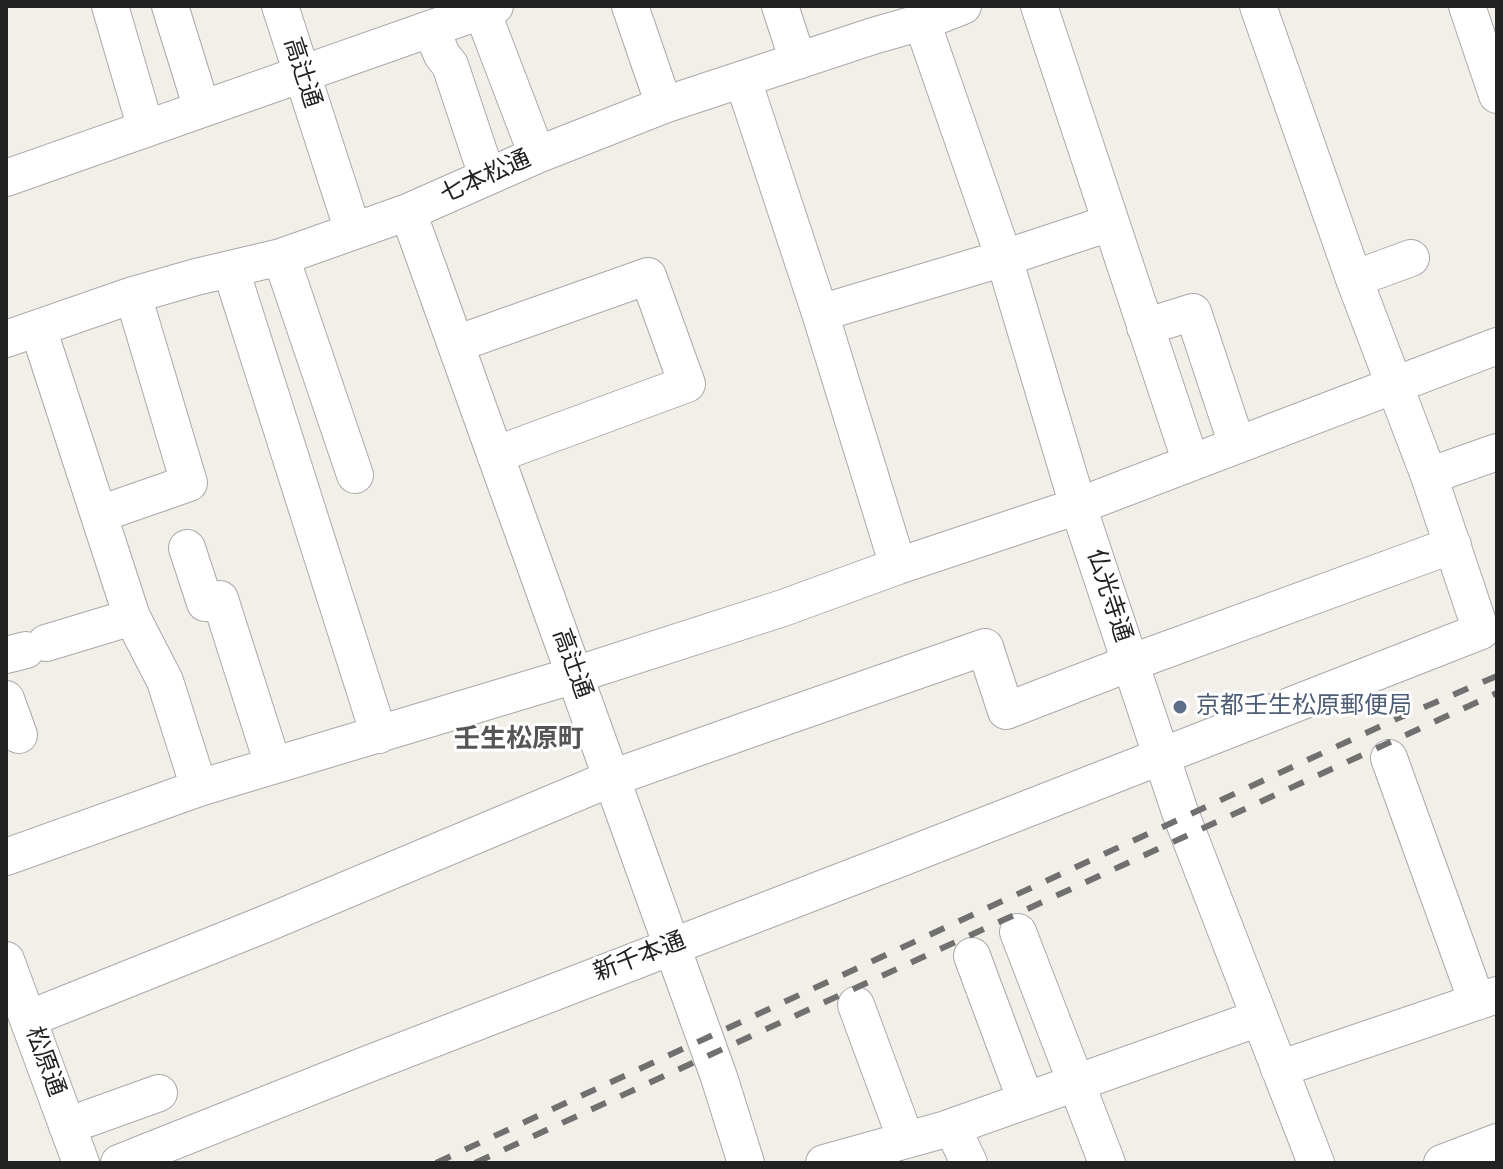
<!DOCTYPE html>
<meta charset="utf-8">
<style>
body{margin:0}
#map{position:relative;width:1503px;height:1169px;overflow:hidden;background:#f2efe9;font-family:"Nunito Sans",sans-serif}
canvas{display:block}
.frame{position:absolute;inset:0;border:8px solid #222;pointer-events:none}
</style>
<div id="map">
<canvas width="1503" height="1169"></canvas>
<div class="frame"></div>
</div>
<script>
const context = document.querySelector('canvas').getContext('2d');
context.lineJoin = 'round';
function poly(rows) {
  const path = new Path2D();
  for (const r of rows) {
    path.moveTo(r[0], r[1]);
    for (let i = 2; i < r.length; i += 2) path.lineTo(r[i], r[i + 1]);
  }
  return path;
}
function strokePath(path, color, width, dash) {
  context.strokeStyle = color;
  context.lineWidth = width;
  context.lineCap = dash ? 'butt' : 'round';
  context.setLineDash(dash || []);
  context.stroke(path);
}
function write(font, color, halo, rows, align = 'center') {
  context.font = font + ' "Nunito Sans","Noto Sans JP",sans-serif';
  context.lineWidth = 6;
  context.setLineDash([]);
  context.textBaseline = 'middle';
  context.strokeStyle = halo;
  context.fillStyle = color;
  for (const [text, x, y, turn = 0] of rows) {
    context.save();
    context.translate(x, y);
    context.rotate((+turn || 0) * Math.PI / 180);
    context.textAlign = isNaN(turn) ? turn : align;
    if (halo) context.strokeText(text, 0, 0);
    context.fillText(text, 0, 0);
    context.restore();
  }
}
const minor = poly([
 [110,6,146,129],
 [170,6,202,109],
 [280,6,353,231],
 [630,6,664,105],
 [780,6,798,61],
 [1039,6,1191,463],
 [1258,6,1354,279,1429,476],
 [1467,6,1497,95],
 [482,11,537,155],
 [922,22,1004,258,1078,506,1180,812,1316,1163],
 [431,29,442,55,450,65,487,176],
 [743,80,820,313,898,566],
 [6,178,495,6],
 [408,212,719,1077,746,1163],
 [281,257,355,475],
 [231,270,379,735],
 [1354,279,1411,258],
 [820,313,1004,258,1110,223],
 [1145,327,1193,312,1237,445],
 [38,328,132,617,165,681,199,788],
 [6,339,133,295,196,277,281,257,408,212,537,155,664,105,873,36,922,22,963,6],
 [456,344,648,276,687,384,495,455],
 [100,514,189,483,133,295],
 [187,548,205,603,220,599,273,765],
 [46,643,132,617],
 [6,655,26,650],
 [6,699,19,735],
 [1389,758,1477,1002],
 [6,857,199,788,575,675,783,608,898,566,1078,506,1497,346],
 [1018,932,1107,1163],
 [972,956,1026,1101],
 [6,960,81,1163],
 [856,1005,906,1140],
 [28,1019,265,924,612,778,756,727,985,647,1006,711,1130,663,1453,545],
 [1279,1069,1497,995],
 [67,1126,159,1093],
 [952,1127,969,1163],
 [119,1163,363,1066,899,859,1481,631,1429,476,1497,452],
 [824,1163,946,1129,1259,1018],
 [1442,1163,1497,1142]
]);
strokePath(minor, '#a9a9a9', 38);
strokePath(minor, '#fff', 36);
strokePath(poly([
 [436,1163,1394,720,1497,676],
 [475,1163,1497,693]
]), '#707070', 6, [16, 16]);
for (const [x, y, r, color] of [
 [1180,707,8,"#5c6f8a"]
]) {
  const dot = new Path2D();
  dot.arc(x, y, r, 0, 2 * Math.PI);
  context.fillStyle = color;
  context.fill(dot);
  strokePath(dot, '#fff', 3);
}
write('24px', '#222', '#fff', [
 ["高辻通",301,73,72],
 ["七本松通",486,178,-24],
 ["仏光寺通",1108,596,72],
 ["高辻通",571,664,70],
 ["新千本通",640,958,-21],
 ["松原通",44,1062,70]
]);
write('24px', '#4e5e75', '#fff', [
 ["京都壬生松原郵便局",1196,707]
], 'left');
write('bold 26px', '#555', '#fff', [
 ["壬生松原町",519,741]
]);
</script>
